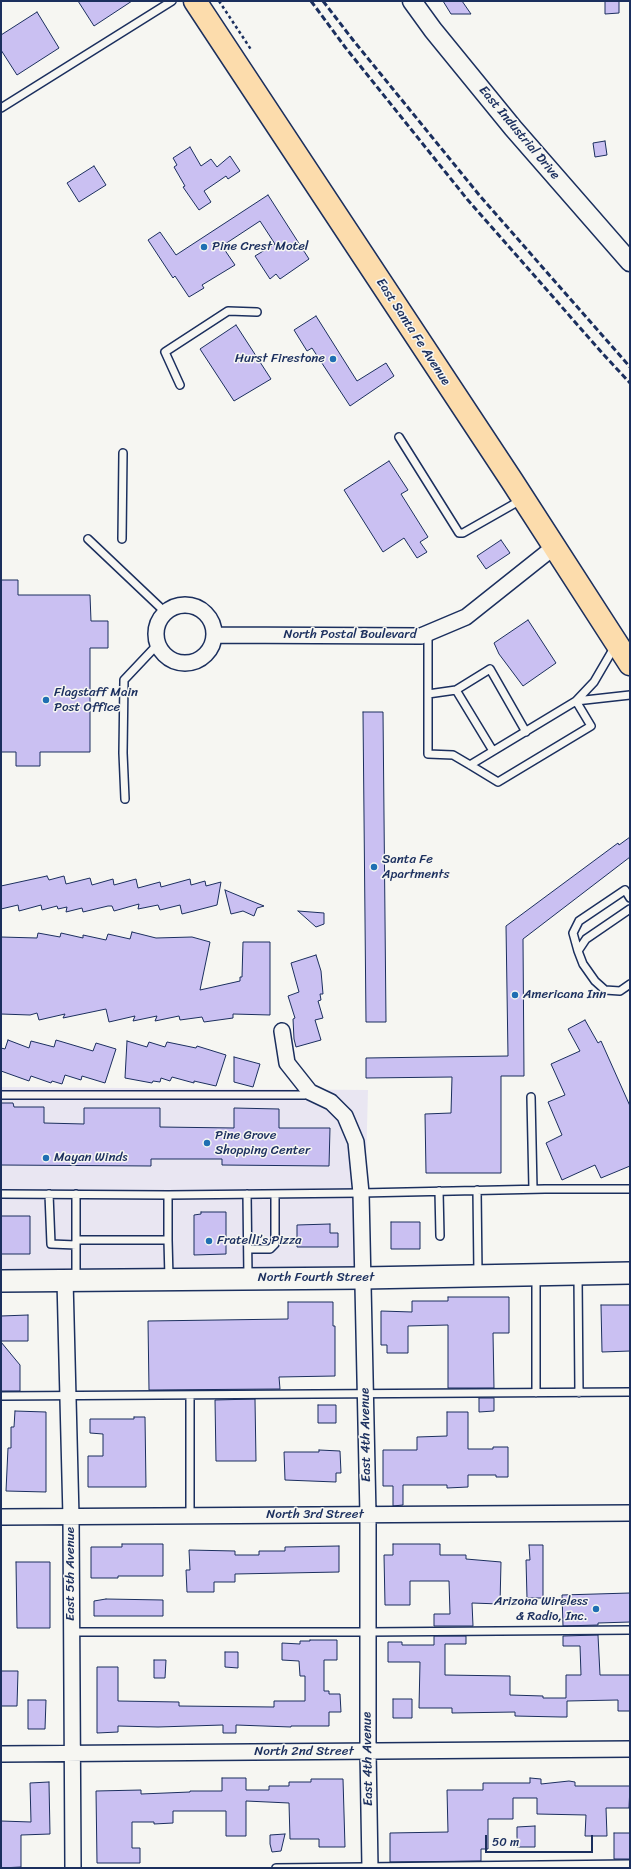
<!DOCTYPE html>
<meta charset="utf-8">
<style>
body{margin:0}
#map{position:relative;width:631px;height:1869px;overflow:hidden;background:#f6f6f2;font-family:Sriracha,sans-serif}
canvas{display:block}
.frame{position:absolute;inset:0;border:2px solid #1b2f5e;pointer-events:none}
.scale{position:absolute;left:485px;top:1835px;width:108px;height:18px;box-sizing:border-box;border:2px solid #1b2f5e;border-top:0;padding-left:5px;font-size:12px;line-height:14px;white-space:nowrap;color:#1b2f5e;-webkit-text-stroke:3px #f6f6f2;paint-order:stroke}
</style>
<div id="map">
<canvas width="631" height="1869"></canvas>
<div class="frame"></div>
<div class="scale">50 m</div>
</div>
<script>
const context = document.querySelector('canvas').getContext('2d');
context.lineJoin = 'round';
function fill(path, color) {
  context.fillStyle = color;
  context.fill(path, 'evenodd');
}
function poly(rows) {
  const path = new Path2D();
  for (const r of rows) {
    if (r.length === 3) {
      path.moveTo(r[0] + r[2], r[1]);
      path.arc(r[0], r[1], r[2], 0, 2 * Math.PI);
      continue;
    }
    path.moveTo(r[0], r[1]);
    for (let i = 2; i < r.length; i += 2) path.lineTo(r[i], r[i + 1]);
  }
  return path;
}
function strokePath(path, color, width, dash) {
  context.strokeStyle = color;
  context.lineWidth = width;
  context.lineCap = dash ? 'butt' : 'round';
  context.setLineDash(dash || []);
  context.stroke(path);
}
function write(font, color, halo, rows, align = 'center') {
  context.font = font + ' Sriracha,sans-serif';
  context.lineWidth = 3;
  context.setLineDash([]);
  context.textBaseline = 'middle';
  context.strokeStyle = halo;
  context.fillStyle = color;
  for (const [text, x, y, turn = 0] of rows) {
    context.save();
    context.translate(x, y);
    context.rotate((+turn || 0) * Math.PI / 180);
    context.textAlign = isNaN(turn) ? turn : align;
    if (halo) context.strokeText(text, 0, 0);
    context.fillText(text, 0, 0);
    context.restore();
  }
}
fill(poly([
 [1,1087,368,1090,363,1278,1,1279]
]), '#e9e6f2');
const building = poly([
 [78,1,132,1,94,26,78,1],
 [443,1,462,1,471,14,451,14,443,1],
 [605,1,619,1,619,13,605,14,605,1],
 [37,12,59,48,17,75,1,50,1,35,37,12],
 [605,141,607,155,595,157,593,143,605,141],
 [190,147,201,166,211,159,217,167,230,156,240,171,228,179,226,176,204,191,211,202,199,210,183,187,185,186,174,167,177,165,173,158,190,147],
 [94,166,106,185,79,202,67,183,94,166],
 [268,195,309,259,280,279,276,274,270,279,255,256,275,244,260,221,222,246,235,265,202,285,204,288,189,297,175,276,173,278,148,240,160,232,176,255,268,195],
 [316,316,357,381,386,363,394,376,350,406,312,348,307,351,294,330,316,316],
 [236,325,271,379,234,401,200,349,236,325],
 [389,461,408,490,401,494,428,537,420,542,427,552,417,558,404,538,383,552,344,490,389,461],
 [501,540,510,553,486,569,477,556,501,540],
 [1,580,18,580,18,595,90,595,91,621,108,621,108,648,90,648,90,752,40,752,40,766,16,766,16,752,1,752,1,580],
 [528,620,556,663,523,686,499,654,494,643,528,620],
 [363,712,383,712,386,1022,366,1022,363,712],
 [630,837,630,857,523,939,524,1076,501,1076,501,1173,426,1173,425,1114,451,1113,452,1077,366,1078,366,1058,508,1056,506,926,618,843,619,845,630,837],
 [47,876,49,880,64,876,66,884,90,878,92,885,113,879,114,885,136,879,138,888,160,882,161,887,190,879,191,885,205,881,206,886,221,882,217,905,182,914,180,905,160,910,158,905,138,909,139,904,114,911,112,906,108,906,83,912,82,908,66,912,67,907,58,909,57,906,42,910,41,905,19,911,18,905,1,909,1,886,47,876],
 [225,890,249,900,264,906,257,908,254,916,243,911,231,914,225,890],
 [298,911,324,913,324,924,316,927,298,911],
 [132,932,156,938,192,937,210,942,200,990,240,981,240,977,242,977,243,942,270,942,270,1015,233,1014,233,1018,204,1022,202,1017,180,1020,179,1016,155,1021,157,1016,133,1021,135,1016,109,1022,106,1009,63,1018,65,1014,39,1020,37,1013,30,1015,1,1014,1,937,37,938,38,933,60,937,61,933,83,938,83,935,106,940,108,934,130,939,132,932],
 [316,955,321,971,323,994,320,994,321,1000,318,1001,323,1018,315,1020,321,1040,296,1047,294,1039,293,1019,295,1018,288,996,299,992,291,963,316,955],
 [585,1020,598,1043,601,1041,630,1106,630,1166,601,1178,595,1165,562,1180,546,1143,562,1135,548,1102,565,1095,551,1064,580,1051,568,1029,585,1020],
 [8,1040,29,1048,31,1041,54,1047,56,1040,93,1051,96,1043,116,1049,105,1083,82,1076,81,1080,65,1075,62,1084,52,1081,51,1083,31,1076,29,1081,1,1071,1,1048,5,1049,8,1040],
 [127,1041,147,1047,149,1042,165,1047,167,1042,196,1048,197,1046,226,1055,216,1086,194,1081,194,1083,172,1077,170,1081,161,1078,160,1082,153,1081,152,1083,125,1078,127,1041],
 [234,1057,260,1064,253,1087,234,1082,234,1057],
 [1,1103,13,1103,14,1107,44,1107,44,1123,84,1124,84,1108,160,1108,160,1127,234,1128,234,1108,279,1109,279,1128,330,1128,329,1166,222,1165,222,1159,151,1159,151,1166,1,1165,1,1103],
 [201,1212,226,1212,226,1254,194,1255,194,1215,201,1214,201,1212],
 [1,1216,30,1216,30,1254,1,1254,1,1216],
 [391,1222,420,1222,420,1249,391,1249,391,1222],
 [330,1224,330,1233,338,1233,338,1247,297,1247,297,1225,330,1224],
 [448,1297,509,1297,509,1333,493,1333,494,1388,448,1388,448,1325,408,1326,408,1353,387,1353,387,1345,381,1345,381,1311,412,1312,412,1301,448,1301,448,1297],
 [288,1302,333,1302,333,1326,335,1326,335,1376,279,1377,280,1389,149,1390,148,1321,288,1319,288,1302],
 [601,1305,630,1305,630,1351,602,1352,601,1305],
 [28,1315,28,1341,1,1341,1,1316,28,1315],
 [1,1342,20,1365,20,1391,1,1391,1,1342],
 [479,1398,494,1398,494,1411,479,1412,479,1398],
 [255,1399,256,1461,216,1461,215,1400,255,1399],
 [318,1405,336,1405,336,1423,318,1423,318,1405],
 [15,1411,46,1412,46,1492,6,1491,8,1448,11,1448,11,1427,14,1427,15,1411],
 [447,1412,468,1412,468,1449,493,1449,493,1447,508,1447,508,1477,496,1477,496,1475,468,1475,468,1487,447,1488,447,1485,403,1485,403,1505,393,1506,393,1486,383,1486,383,1450,417,1450,417,1437,447,1436,447,1412],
 [134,1417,145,1417,146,1487,88,1487,88,1456,103,1456,103,1434,90,1433,90,1419,134,1419,134,1417],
 [319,1450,340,1451,341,1473,336,1473,336,1482,285,1480,284,1452,319,1452,319,1450],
 [122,1544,163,1544,163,1576,118,1576,118,1578,91,1578,91,1547,122,1547,122,1544],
 [393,1544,440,1544,440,1555,466,1555,466,1559,501,1562,500,1604,472,1603,473,1626,434,1626,434,1614,450,1614,449,1581,410,1581,410,1605,385,1605,384,1555,393,1555,393,1544],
 [529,1545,543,1545,543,1598,527,1598,526,1560,530,1560,529,1545],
 [339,1546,339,1572,235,1574,235,1582,214,1582,214,1592,187,1592,186,1570,190,1570,189,1550,235,1551,235,1555,259,1555,259,1551,285,1551,285,1547,339,1546],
 [16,1562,50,1562,50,1628,17,1628,16,1562],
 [630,1593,630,1622,598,1623,598,1625,563,1626,562,1595,630,1593],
 [106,1599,163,1600,163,1616,94,1616,94,1601,106,1599],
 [598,1635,600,1675,630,1675,630,1711,618,1711,618,1700,567,1701,567,1717,561,1717,515,1716,515,1712,452,1713,452,1708,419,1708,420,1662,388,1662,388,1642,402,1642,402,1645,434,1645,434,1636,466,1636,466,1644,445,1644,445,1675,510,1676,510,1695,543,1696,543,1698,566,1698,566,1675,581,1675,580,1646,563,1646,563,1636,598,1635],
 [310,1640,337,1640,337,1660,324,1660,324,1691,329,1691,329,1694,340,1694,341,1712,329,1712,329,1726,291,1726,291,1727,236,1725,236,1733,223,1733,223,1725,158,1727,118,1726,118,1732,97,1733,97,1667,118,1667,118,1701,179,1702,179,1706,274,1707,274,1701,305,1701,305,1676,300,1676,299,1661,282,1660,282,1643,300,1644,300,1641,310,1641,310,1640],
 [225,1652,238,1652,238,1668,225,1667,225,1652],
 [154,1660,166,1660,165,1678,154,1678,154,1660],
 [1,1671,18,1671,17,1706,1,1706,1,1671],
 [393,1699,412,1699,412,1718,393,1718,393,1699],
 [28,1700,46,1700,45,1729,28,1729,28,1700],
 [222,1778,246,1778,246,1790,269,1790,269,1786,289,1786,289,1782,311,1782,311,1779,343,1779,345,1847,319,1847,319,1839,290,1839,289,1803,246,1801,246,1836,226,1836,226,1811,173,1811,173,1823,154,1824,154,1822,132,1822,132,1848,140,1848,140,1863,97,1863,96,1791,141,1790,141,1794,190,1792,190,1791,222,1791,222,1778],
 [530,1778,541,1779,541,1784,569,1781,575,1782,575,1786,630,1786,629,1808,606,1808,607,1836,585,1836,586,1815,537,1814,537,1798,513,1798,513,1819,488,1819,488,1849,481,1849,481,1861,390,1862,390,1833,448,1832,447,1790,483,1790,483,1783,530,1783,530,1778],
 [49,1782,50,1834,21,1835,21,1867,1,1868,1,1821,31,1822,30,1783,49,1782],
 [535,1826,535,1847,517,1847,517,1827,535,1826],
 [614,1833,630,1833,630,1859,614,1859,614,1833],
 [285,1834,281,1851,272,1852,270,1844,270,1835,285,1834]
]);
fill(building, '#cac0f2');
strokePath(building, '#1b2f5e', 1);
const service = poly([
 [1,108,172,1],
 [180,385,165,352,228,311,257,312],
 [399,437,459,533,463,533,521,500],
 [88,539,165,612],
 [122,539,123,453],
 [428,633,428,754,453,755,470,765,498,782,591,726,576,701,470,765],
 [456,690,490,669,526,732],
 [428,694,456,690,493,751],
 [576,701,594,682,615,646],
 [576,701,630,695],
 [125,799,123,753,124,680,158,644],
 [630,909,586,939,578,951,583,964,595,981,605,990,620,991,630,984],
 [578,951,573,933,579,921,625,890,630,898],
 [1,1095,304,1095,310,1092],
 [531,1097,533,1189],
 [477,1190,478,1274],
 [439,1191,440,1236],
 [1,1194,168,1195,361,1193,545,1189,630,1189],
 [49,1194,51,1244,76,1245],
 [76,1194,76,1240],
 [247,1194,248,1277],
 [168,1195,168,1240],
 [248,1249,270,1249,275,1244,275,1194],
 [578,1277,579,1393],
 [76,1278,76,1240,168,1240,169,1278],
 [536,1393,536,1277],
 [190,1395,190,1516],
 [1,1396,630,1392],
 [72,1632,368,1632,630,1630],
 [276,1868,630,1864]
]);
const minor = poly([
 [185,634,29],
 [214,635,421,636,466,617,554,547],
 [282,1031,287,1063,310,1092,331,1102,345,1116,356,1142,361,1193,368,1515,368,1751,370,1868],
 [65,1280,71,1517,73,1868],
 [1,1517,630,1513],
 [1,1754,630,1749]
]);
const tertiary = poly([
 [412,1,433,30,513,128,630,262]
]);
const secondary = poly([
 [1,1281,363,1278,630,1273]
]);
const primary = poly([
 [195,1,512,481,630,664]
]);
strokePath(service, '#1b2f5e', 10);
strokePath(minor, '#1b2f5e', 18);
strokePath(tertiary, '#1b2f5e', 21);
strokePath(secondary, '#1b2f5e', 24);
strokePath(primary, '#1b2f5e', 25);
strokePath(poly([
 [219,1,252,51]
]), '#1b2f5e', 2.5, [3, 3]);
strokePath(service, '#f6f6f2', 7);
strokePath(minor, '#f6f6f2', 15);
strokePath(tertiary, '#f6f6f2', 18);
strokePath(secondary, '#f6f6f2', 21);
strokePath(primary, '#fcdcac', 22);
strokePath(poly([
 [311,1,345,47,467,199,604,355,630,383],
 [323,1,353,40,480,196,630,367]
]), '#1b2f5e', 3, [6, 3]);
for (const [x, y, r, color] of [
 [204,247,4,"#1f6fb2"],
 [333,359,4,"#1f6fb2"],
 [46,700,4,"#1f6fb2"],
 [374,867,4,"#1f6fb2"],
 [515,995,4,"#1f6fb2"],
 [207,1143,4,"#1f6fb2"],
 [46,1158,4,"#1f6fb2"],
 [209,1241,4,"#1f6fb2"],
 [596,1609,4,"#1f6fb2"]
]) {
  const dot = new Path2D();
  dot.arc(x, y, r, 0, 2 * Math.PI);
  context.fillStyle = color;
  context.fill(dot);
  strokePath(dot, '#f6f6f2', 1.5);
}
write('13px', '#1b2f5e', '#f6f6f2', [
 ["East Industrial Drive",519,133,50],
 ["East Santa Fe Avenue",413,332,57],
 ["North Postal Boulevard",350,635],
 ["North Fourth Street",316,1278],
 ["East 4th Avenue",366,1435,-91],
 ["North 3rd Street",315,1515],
 ["East 5th Avenue",71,1574,-90],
 ["North 2nd Street",304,1752],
 ["East 4th Avenue",368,1759,-91]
]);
write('13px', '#1b2f5e', '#f6f6f2', [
 ["Pine Crest Motel",212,247],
 ["Hurst Firestone",325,359,"right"],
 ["Flagstaff Main",54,693],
 ["Post Office",54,708],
 ["Santa Fe",382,860],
 ["Apartments",382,875],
 ["Americana Inn",523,995],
 ["Pine Grove",215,1136],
 ["Shopping Center",215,1151],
 ["Mayan Winds",54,1158],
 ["Fratelli’s Pizza",217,1241],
 ["Arizona Wireless",588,1602,"right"],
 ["& Radio, Inc.",588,1617,"right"]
], 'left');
</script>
